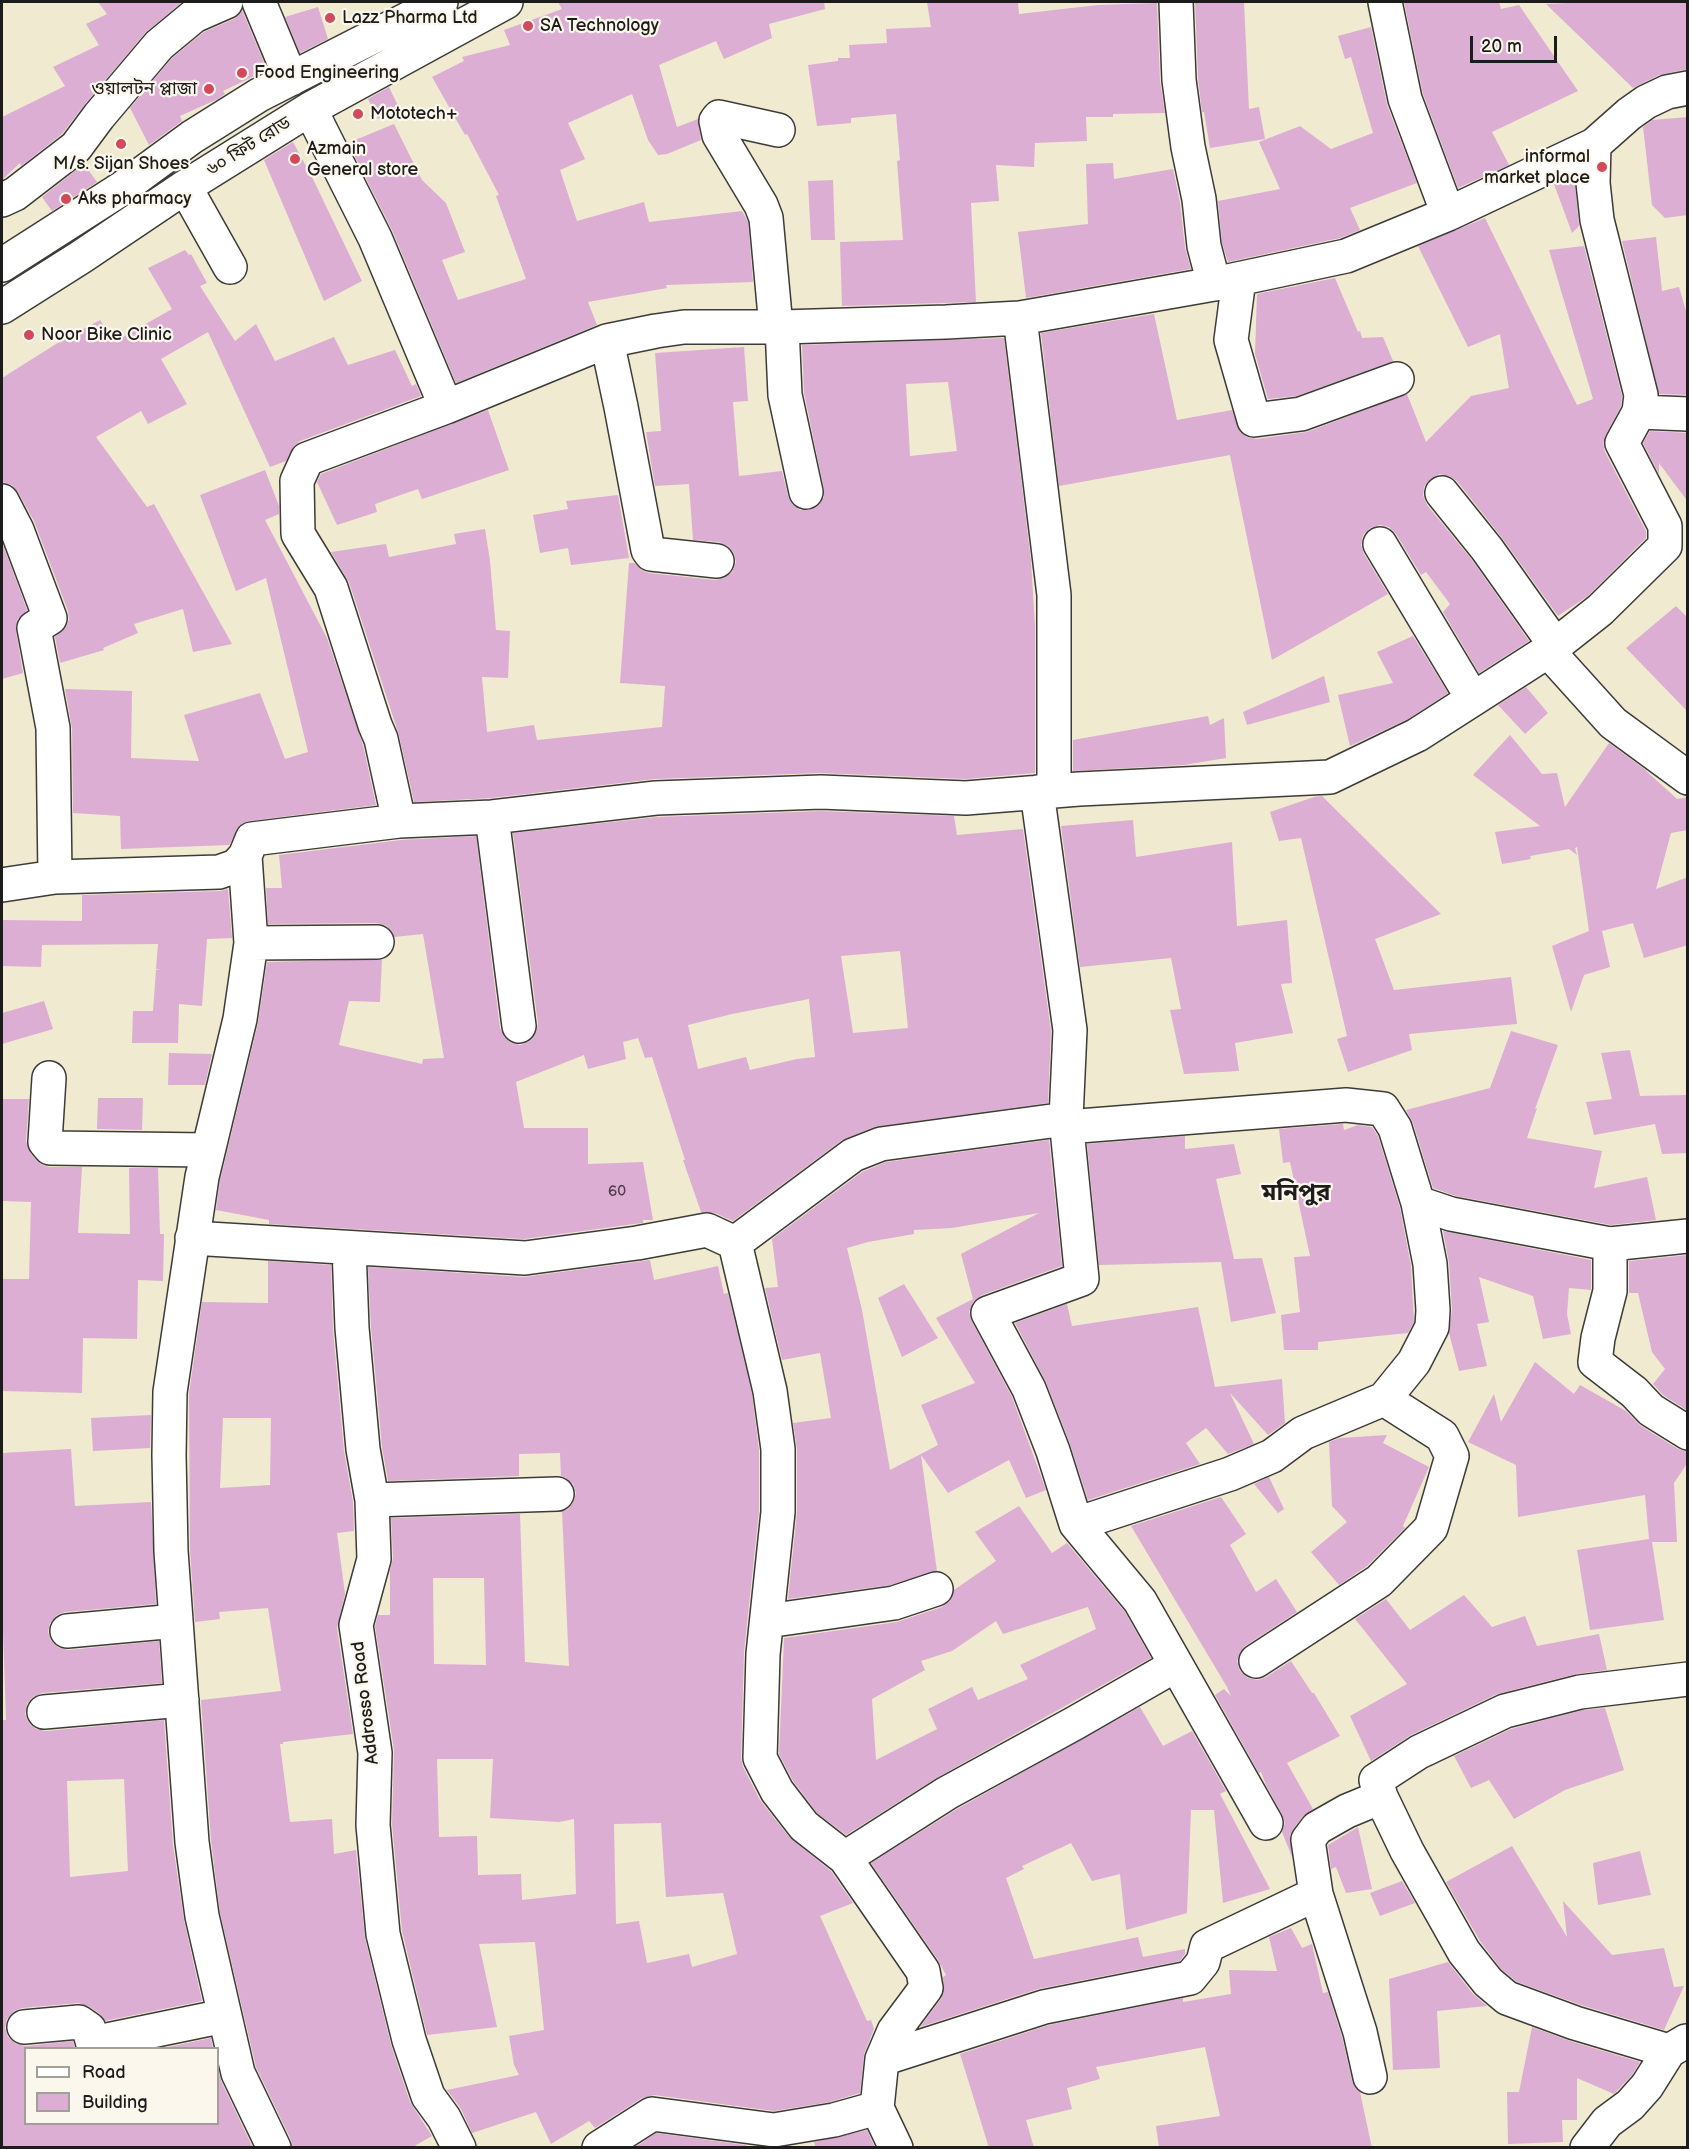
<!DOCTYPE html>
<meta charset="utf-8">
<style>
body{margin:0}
#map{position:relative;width:1689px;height:2149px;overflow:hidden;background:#f0ead0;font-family:"Balsamiq Sans",sans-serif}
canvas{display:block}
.frame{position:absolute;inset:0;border:3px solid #1c1c1c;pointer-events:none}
.legend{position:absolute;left:24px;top:2047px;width:195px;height:78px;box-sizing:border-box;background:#fbf7ec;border:2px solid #a29f99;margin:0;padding:8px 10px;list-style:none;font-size:18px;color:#1c1c1c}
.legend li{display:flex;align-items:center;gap:12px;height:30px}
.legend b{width:30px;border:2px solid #a29f99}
.scale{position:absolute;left:1470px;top:36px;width:87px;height:27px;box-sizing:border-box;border:3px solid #1c1c1c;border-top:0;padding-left:8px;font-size:18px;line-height:21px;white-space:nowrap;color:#1c1c1c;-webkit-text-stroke:4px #fbf7ec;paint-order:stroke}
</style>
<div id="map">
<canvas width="1689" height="2149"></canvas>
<div class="frame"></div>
<ul class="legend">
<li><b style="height:8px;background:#fff"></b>Road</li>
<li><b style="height:16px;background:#dcaed3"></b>Building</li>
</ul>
<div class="scale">20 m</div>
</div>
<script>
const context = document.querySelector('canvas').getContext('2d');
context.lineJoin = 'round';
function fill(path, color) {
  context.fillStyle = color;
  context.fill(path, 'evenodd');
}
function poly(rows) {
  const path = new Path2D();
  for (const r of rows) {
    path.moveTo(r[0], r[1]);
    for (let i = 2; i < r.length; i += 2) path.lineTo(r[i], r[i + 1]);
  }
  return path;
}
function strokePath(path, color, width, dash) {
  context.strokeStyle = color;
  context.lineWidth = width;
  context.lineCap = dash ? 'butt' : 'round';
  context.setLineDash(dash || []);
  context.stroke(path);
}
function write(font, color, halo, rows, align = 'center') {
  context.font = font + ' "Balsamiq Sans","Noto Sans Bengali",sans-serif';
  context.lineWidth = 4.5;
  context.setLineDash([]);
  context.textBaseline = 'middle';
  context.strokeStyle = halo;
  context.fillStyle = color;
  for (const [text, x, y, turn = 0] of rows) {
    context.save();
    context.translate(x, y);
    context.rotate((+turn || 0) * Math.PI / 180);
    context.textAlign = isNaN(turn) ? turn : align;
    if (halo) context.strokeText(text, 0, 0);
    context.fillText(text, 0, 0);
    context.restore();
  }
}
fill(poly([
 [98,2,182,2,145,33,85,104,62,134,21,166,20,163,2,180,2,117,65,86,53,67,99,45,86,24,107,14],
 [558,2,824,2,825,9,769,24,772,38,724,59,716,41,659,65,677,127,698,119,701,140,667,154,658,155,648,140,632,94,568,123,585,159,560,170,577,221,644,202,649,222,742,211,748,222,753,282,666,285,667,288,588,302,597,325,456,383,392,230,348,143,394,124,422,180,446,203,465,252,442,260,458,300,526,279,496,196,499,195,467,134,465,135,432,77,464,61,462,57,510,45,504,30,562,9],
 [927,2,1018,2,1019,14,1098,5,1157,3,1160,81,1165,113,1113,114,1113,117,1086,117,1087,141,1035,143,1034,167,996,165,999,201,971,203,976,302,842,306,840,242,903,240,897,161,900,160,896,114,851,118,851,123,817,126,808,65,838,61,838,58,850,58,849,45,887,43,886,29,931,27],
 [1195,2,1244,2,1249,109,1259,107,1265,139,1210,148,1204,112,1202,112,1198,78],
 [1404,2,1499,2,1501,9,1519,5,1578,91,1492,132,1509,165,1458,188,1423,94],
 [1590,2,1688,2,1688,69,1659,75,1633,88,1546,4],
 [318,7,328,39,300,53,285,17],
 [242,10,267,70,223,91,225,94,218,99,180,116,182,121,149,145,130,108,172,58,204,32,234,19],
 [1371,27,1387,105,1417,183,1350,208,1360,230,1340,238,1228,262,1222,243,1218,201,1280,189,1259,142,1300,126,1331,149,1373,133,1351,57,1345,59,1338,36],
 [389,87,399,108,378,119,368,99],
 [1688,117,1688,215,1665,218,1652,205,1643,127,1652,120],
 [293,142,312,177,362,281,324,301,264,160],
 [1113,163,1114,179,1173,169,1180,202,1185,248,1191,269,1026,298,1018,232,1088,224,1086,164],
 [84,164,97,182,52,211,42,197],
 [1574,175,1579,226,1572,233,1554,184],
 [833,180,835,240,811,240,808,181],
 [1485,218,1577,405,1593,399,1549,250,1584,246,1622,396,1621,406,1606,434,1603,443,1605,452,1646,531,1646,538,1588,596,1558,616,1502,538,1457,481,1449,476,1440,474,1430,479,1424,487,1423,495,1427,505,1472,560,1529,641,1479,673,1443,612,1450,604,1426,572,1421,575,1396,534,1389,527,1380,525,1370,528,1363,535,1361,545,1364,554,1388,594,1272,660,1230,455,1059,486,1041,333,1154,314,1177,420,1232,410,1240,432,1247,437,1256,439,1307,432,1407,394,1426,442,1471,396,1509,388,1500,334,1468,347,1418,246],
 [1656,237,1662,291,1679,287,1688,318,1688,395,1659,394,1622,241],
 [185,250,189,255,191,254,207,283,200,286,235,341,256,324,275,361,334,337,348,365,395,350,412,386,416,384,421,396,300,441,294,446,286,461,270,467,208,332,161,359,187,404,148,424,141,411,96,437,147,507,154,504,232,644,193,652,183,609,134,624,138,633,103,648,104,650,60,663,55,637,66,627,69,619,68,611,34,521,18,492,12,485,2,482,2,378,64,339,100,320,114,342,172,309,148,268],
 [1335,278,1358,332,1360,331,1362,338,1383,337,1393,361,1297,396,1268,399,1255,354,1257,294],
 [1004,338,1031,561,1035,626,1035,773,966,779,820,773,655,779,491,798,414,802,399,735,349,582,331,552,386,544,389,557,456,544,454,534,485,529,490,561,496,630,510,631,508,678,482,677,487,732,534,725,537,740,662,727,665,686,620,683,629,563,635,563,641,570,649,573,715,580,724,578,732,572,736,562,734,553,728,546,719,542,693,540,689,484,655,486,646,432,661,431,655,353,744,347,748,401,733,402,739,476,782,471,788,496,792,504,800,510,809,510,819,505,824,497,824,489,804,393,802,345],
 [948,382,957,451,910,456,906,384],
 [488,410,509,470,422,499,418,489,375,504,377,512,337,525,317,482,321,474],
 [1650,431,1688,433,1688,502,1659,463,1659,474,1643,443],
 [265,470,279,506,279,514,265,520,327,638,363,745,376,805,249,821,240,825,229,845,121,849,120,816,73,813,72,728,65,689,132,691,131,758,199,761,184,715,260,693,285,759,308,752,266,578,236,591,200,495],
 [618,495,629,558,571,565,568,548,540,553,533,515,568,509,566,501],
 [2,542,27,610,17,620,16,631,23,673,2,679],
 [1676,606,1688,618,1688,712,1626,648],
 [1413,636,1448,693,1408,719,1350,746,1338,695,1393,683,1377,652],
 [1324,676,1330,702,1247,725,1243,712],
 [1526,687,1548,713,1525,734,1498,705],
 [1208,716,1210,725,1224,718,1226,758,1184,765,1073,771,1073,740],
 [1510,735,1542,774,1557,773,1565,807,1609,743,1643,768,1677,799,1688,797,1688,830,1671,833,1656,889,1688,877,1688,945,1644,958,1633,923,1602,931,1610,967,1584,975,1571,1012,1552,946,1589,931,1577,847,1575,848,1577,855,1569,849,1530,856,1531,859,1502,864,1495,832,1540,826,1473,775],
 [1322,796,1441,914,1375,939,1394,990,1511,977,1517,1024,1409,1034,1412,1050,1348,1072,1337,1039,1347,1036,1301,838,1279,841,1270,812,1314,797],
 [821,811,954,816,957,835,1023,829,1051,1031,1048,1103,874,1127,842,1140,733,1221,715,1213,701,1212,683,1160,685,1160,652,1057,645,1058,638,1038,623,1042,626,1059,588,1069,584,1055,516,1082,524,1128,588,1128,588,1164,643,1162,653,1220,643,1220,643,1223,634,1224,524,1239,269,1224,269,1220,216,1210,220,1181,258,1023,267,962,382,959,380,1002,349,1001,339,1045,422,1064,423,1059,444,1058,423,934,394,937,387,926,377,923,268,924,266,888,282,888,279,855,401,840,476,836,500,1028,505,1038,511,1043,521,1045,531,1040,536,1033,538,1024,513,833,657,817],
 [900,951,908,1028,853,1033,841,956],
 [809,999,815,1057,797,1059,750,1070,746,1057,698,1069,688,1025,732,1014],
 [1133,820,1136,857,1232,842,1237,926,1287,920,1292,983,1281,984,1293,1033,1235,1043,1239,1071,1184,1074,1170,1010,1181,1009,1171,958,1080,967,1061,826],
 [228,889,232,938,207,939,202,1006,179,1004,178,1043,132,1043,133,1011,153,1011,156,970,160,969,156,969,158,944,42,945,41,967,2,966,2,920,82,921,82,895,220,891],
 [44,1001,53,1029,2,1044,2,1013],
 [1511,1031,1558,1045,1535,1109,1537,1108,1527,1138,1602,1151,1594,1188,1647,1177,1656,1220,1611,1225,1456,1196,1433,1188,1413,1123,1406,1110,1490,1088],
 [1630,1050,1640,1096,1688,1095,1688,1153,1662,1154,1655,1124,1594,1135,1586,1102,1612,1099,1601,1053],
 [169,1053,212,1054,205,1085,168,1085],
 [98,1098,143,1098,142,1130,97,1129],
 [2,1099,29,1099,26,1141,30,1153,36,1160,42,1165,49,1167,82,1167,78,1233,130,1234,129,1168,158,1168,160,1234,164,1234,163,1281,138,1280,137,1339,83,1338,82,1393,2,1391,2,1279,29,1279,31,1202,2,1201],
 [1343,1124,1344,1130,1358,1125,1372,1127,1378,1136,1400,1208,1411,1266,1414,1322,1408,1333,1318,1342,1318,1350,1284,1350,1281,1315,1300,1312,1294,1257,1310,1256,1290,1162,1283,1163,1279,1129],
 [1185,1136,1185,1149,1234,1144,1241,1174,1216,1179,1234,1259,1262,1258,1276,1313,1231,1322,1221,1262,1099,1265,1087,1144],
 [1049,1140,1062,1266,982,1295,973,1302,969,1312,972,1322,1012,1397,1046,1490,1026,1498,1009,1460,948,1493,921,1455,937,1571,890,1585,788,1599,797,1512,797,1449,793,1423,831,1418,820,1353,782,1360,765,1288,778,1287,772,1239,862,1172,886,1162],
 [1039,1213,961,1254,973,1299,936,1318,975,1383,921,1405,938,1445,890,1470,862,1310,847,1248,868,1242,914,1234,914,1230,952,1228],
 [1443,1231,1591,1260,1591,1290,1569,1288,1567,1314,1571,1334,1543,1339,1533,1296,1479,1277,1489,1322,1477,1324,1487,1366,1459,1371,1449,1333,1452,1309,1449,1263],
 [1688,1255,1686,1340,1688,1338,1688,1411,1663,1395,1653,1384,1665,1369,1652,1352,1638,1293,1629,1293,1629,1261],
 [650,1260,654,1280,718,1266,724,1294,728,1293,752,1394,759,1450,759,1511,744,1652,741,1758,743,1767,760,1800,789,1837,831,1871,853,1903,820,1916,867,2021,871,2020,874,2029,864,2054,860,2093,830,2102,774,2111,654,2095,642,2098,595,2128,589,2121,551,2144,536,2112,472,2133,461,2109,447,2090,519,2075,514,2065,509,2036,544,2030,535,1942,479,1944,497,2027,427,2035,402,1931,392,1824,394,1750,375,1626,378,1615,390,1615,390,1571,393,1558,391,1518,520,1514,525,1662,569,1666,562,1511,567,1510,573,1503,576,1493,573,1484,566,1478,561,1476,560,1453,519,1454,519,1476,388,1481,382,1447,371,1327,368,1267,524,1277],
 [433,1578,484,1578,486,1665,434,1664],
 [437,1759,493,1759,490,1818,559,1822,574,1819,576,1894,522,1900,521,1874,478,1875,477,1836,439,1837],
 [661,1823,666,1897,723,1893,737,1954,692,1967,689,1954,647,1963,639,1921,616,1924,614,1824],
 [268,1261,331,1265,333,1330,344,1451,353,1502,354,1531,337,1533,345,1594,337,1628,353,1734,283,1742,283,1744,280,1744,290,1822,332,1819,334,1854,356,1850,365,1938,391,2045,410,2102,432,2136,411,2148,292,2148,291,2140,256,2067,220,1913,211,1840,201,1700,281,1691,268,1608,219,1612,220,1619,195,1622,190,1550,189,1394,202,1302,268,1303],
 [223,1418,271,1418,270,1485,220,1488],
 [904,1284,938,1338,902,1357,878,1298],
 [1067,1304,1072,1326,1198,1307,1215,1387,1282,1379,1285,1423,1268,1435,1230,1393,1254,1444,1228,1454,1206,1428,1186,1443,1200,1464,1088,1500,1070,1444,1046,1382,1015,1323],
 [1535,1362,1574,1394,1580,1385,1626,1411,1641,1426,1678,1449,1688,1452,1688,1462,1674,1483,1677,1542,1652,1542,1664,1620,1590,1630,1577,1550,1649,1539,1645,1495,1518,1517,1516,1465,1468,1442,1494,1394,1501,1422],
 [151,1415,150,1448,93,1451,91,1418],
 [1387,1435,1383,1443,1429,1467,1403,1526,1405,1528,1367,1566,1339,1585,1311,1552,1347,1522,1332,1506,1329,1442,1340,1438],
 [71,1449,75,1506,151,1502,156,1604,65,1612,57,1615,50,1623,48,1632,51,1641,59,1648,69,1650,159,1641,162,1683,42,1693,33,1697,27,1704,25,1714,29,1723,36,1729,46,1731,164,1720,173,1845,184,1920,202,2001,105,2021,100,2014,90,2007,78,2003,22,2008,14,2011,7,2019,5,2028,8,2037,16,2044,26,2046,73,2041,75,2049,26,2049,26,2124,218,2124,218,2067,221,2081,253,2148,2,2148,2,1798,3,1798,2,1720,6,1720,2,1600,2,1453],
 [124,1779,128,1871,70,1877,67,1781],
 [1269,1477,1284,1509,1278,1513,1254,1484],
 [1221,1497,1246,1534,1230,1545,1256,1592,1276,1579,1297,1612,1245,1646,1240,1652,1237,1661,1240,1671,1248,1678,1258,1680,1266,1677,1291,1661,1312,1693,1314,1693,1340,1736,1287,1763,1313,1809,1302,1817,1290,1835,1292,1857,1282,1832,1285,1823,1282,1814,1266,1785,1261,1772,1259,1773,1215,1695,1224,1689,1231,1696,1227,1687,1131,1526],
 [1019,1506,1052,1553,1067,1543,1125,1612,1151,1658,938,1777,846,1835,817,1813,793,1781,779,1754,784,1638,897,1622,942,1607,950,1601,954,1590,996,1561,975,1532],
 [1088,1607,1096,1629,1020,1665,1028,1679,978,1700,972,1687,928,1709,937,1729,876,1760,872,1699,925,1670,921,1661,952,1651,996,1621,1003,1634],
 [1464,1595,1492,1627,1525,1616,1537,1646,1599,1634,1607,1670,1576,1674,1497,1694,1411,1735,1371,1761,1350,1716,1407,1684,1355,1619,1386,1599,1410,1630],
 [1140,1707,1163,1746,1192,1731,1226,1791,1220,1794,1270,1889,1223,1903,1214,1810,1191,1810,1187,1913,1126,1930,1120,1874,1092,1881,1071,1843,1022,1866,1024,1869,1006,1878,1034,1959,1138,1937,1143,1957,1185,1949,1185,1954,1180,1961,1038,1989,920,2027,941,1999,944,1992,943,1977,946,1975,938,1960,871,1863,957,1809],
 [1605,1708,1624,1770,1565,1790,1514,1819,1489,1780,1471,1788,1454,1756,1511,1729,1583,1710],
 [1358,1827,1372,1889,1346,1893,1336,1867,1331,1869,1328,1845],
 [1512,1846,1567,1937,1563,1901,1612,1955,1664,1948,1674,1987,1684,1986,1664,2030,1581,2005,1517,1982,1501,1969,1480,1941,1446,1882],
 [1640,1851,1651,1895,1598,1905,1593,1863],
 [1402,1881,1415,1903,1380,1916,1370,1893],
 [1291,1928,1302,1948,1312,1944,1323,1993,1328,1992,1342,2037,1352,2081,1360,2092,1372,2148,1159,2148,1156,2126,1220,2116,1205,2047,1096,2067,1100,2079,1067,2088,1072,2109,1026,2120,1034,2148,989,2148,960,2054,1049,2025,1183,1998,1183,2002,1231,1994,1229,1970,1277,1971,1269,1937],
 [1448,1962,1473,1994,1487,2006,1437,2011,1440,2068,1393,2070,1389,1979],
 [1532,2027,1570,2041,1640,2062,1632,2075,1614,2094,1577,2078,1577,2120,1562,2120,1563,2142,1508,2144,1507,2092,1519,2092],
 [211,2038,213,2049,159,2049],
 [867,2130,875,2148,816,2148,814,2142],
 [656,2133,746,2145,748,2148,634,2148]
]), '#dcaed3');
const minor = poly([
 [259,2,291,79],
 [1176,2,1179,80,1188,147,1199,199,1204,246,1214,284],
 [1385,2,1405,99,1448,214],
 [310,109,375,238,446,407],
 [185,187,230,267],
 [2,200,15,194,76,147,99,116,159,45,194,16,226,2],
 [2,265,121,189,192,137,259,95,441,2],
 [1239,279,1231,340,1254,420,1301,414,1397,379],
 [2,307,81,257,185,187,310,109,506,2],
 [1020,318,1054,595,1054,791],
 [776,327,766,218,761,205,719,135,716,121,719,117,778,130],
 [782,327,785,395,806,492],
 [607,341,621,407,648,550,651,554,717,561],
 [1639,412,1688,414],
 [1442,493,1487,549,1555,645],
 [2,501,17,530,50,618,34,628,53,728,55,877],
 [1380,544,1473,699],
 [1548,651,1613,723,1688,778],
 [1037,792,1070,1030,1066,1119,1082,1279,988,1313,1029,1389,1053,1451,1076,1524,1140,1601,1266,1823],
 [492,817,519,1026],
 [399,821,381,739,375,725,331,588,298,534,297,481,307,459,446,407,607,341,656,331,684,327,782,327,946,322,1020,318,1214,284,1346,256,1448,214,1594,145,1629,114,1646,102,1667,92,1688,88],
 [245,856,251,943,240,1019,202,1177,170,1392,169,1455,171,1551,181,1690,192,1842,202,1916,238,2073,274,2148],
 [2,885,55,877,219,872,236,866,245,856,252,839,399,821,492,817,656,798,821,792,966,798,1079,789,1330,777,1417,735,1548,651,1600,610,1665,546,1665,526,1622,443,1639,412,1641,395,1597,220,1593,183,1594,145],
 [251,943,377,942],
 [49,1078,45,1142,50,1148,208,1150],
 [1418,1203,1451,1214,1610,1244,1688,1236],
 [192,1238,525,1258,637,1243,707,1230,735,1243],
 [735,1243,853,1155,881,1144,1066,1119,1079,1126,1346,1105,1383,1109,1395,1128,1418,1203,1430,1264,1433,1310,1432,1327,1414,1362,1384,1399,1303,1433,1272,1456,1230,1474,1076,1524],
 [735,1243,770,1391,778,1449,778,1512,763,1654,760,1758,777,1791,804,1826,845,1858,923,1971,926,1988,894,2031,882,2059,877,2108,896,2148],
 [1610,1244,1610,1291,1598,1338,1595,1362,1634,1392,1651,1410,1688,1433],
 [349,1248,352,1328,363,1449,372,1500,374,1559,356,1625,375,1753,373,1825,383,1934,409,2040,428,2096,444,2118,459,2148],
 [372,1500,557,1494],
 [767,1621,894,1603,936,1589],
 [67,1631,176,1621],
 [1256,1661,1379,1581,1431,1528,1452,1456,1442,1436,1384,1399],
 [44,1712,182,1700],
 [1381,1797,1407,1851,1464,1952,1488,1982,1507,1998,1575,2023,1669,2051],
 [845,1858,947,1793,1075,1723,1176,1665],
 [1316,1894,1360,2032,1370,2077],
 [24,2027,79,2022,89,2029,94,2048],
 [93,2043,224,2016],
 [882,2059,1044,2007,1190,1978,1203,1962,1207,1946,1316,1894,1308,1840,1317,1828,1347,1811,1381,1797,1376,1780,1419,1752,1505,1711,1529,1705,1580,1692,1688,1679],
 [599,2148,652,2114,774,2130,834,2120,877,2108],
 [1587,2148,1607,2122,1630,2105,1647,2086,1669,2051,1686,2041]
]);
strokePath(minor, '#3c3b37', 36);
strokePath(minor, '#fff', 33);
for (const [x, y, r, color] of [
 [330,18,6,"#d1495b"],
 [528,26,6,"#d1495b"],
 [242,73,6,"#d1495b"],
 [209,89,6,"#d1495b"],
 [358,114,6,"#d1495b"],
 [121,144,6,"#d1495b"],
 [295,159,6,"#d1495b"],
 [1602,167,6,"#d1495b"],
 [66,199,6,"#d1495b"],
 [29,335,6,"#d1495b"]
]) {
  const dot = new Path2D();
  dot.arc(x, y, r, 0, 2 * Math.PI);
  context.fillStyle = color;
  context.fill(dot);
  strokePath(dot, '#fbf7ec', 2);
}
write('15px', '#4c404a', null, [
 ["60",617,1192]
]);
write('18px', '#1c1c1c', '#fbf7ec', [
 ["Lazz Pharma Ltd",342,18],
 ["SA Technology",540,26],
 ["Food Engineering",254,73],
 ["ওয়ালটন প্লাজা",197,89,"right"],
 ["Mototech+",370,114],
 ["Azmain",307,149],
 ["General store",307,170],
 ["informal",1590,157,"right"],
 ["market place",1590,178,"right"],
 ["M/s. Sijan Shoes",121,164,"center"],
 ["Aks pharmacy",78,199],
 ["Noor Bike Clinic",41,335]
], 'left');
write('18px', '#1c1c1c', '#fbf7ec', [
 ["৬০ ফিট রোড",249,147,-32],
 ["Addrosso Road",366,1703,-97]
]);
write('bold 24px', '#1c1c1c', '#fbf7ec', [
 ["মনিপুর",1296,1194]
]);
</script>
